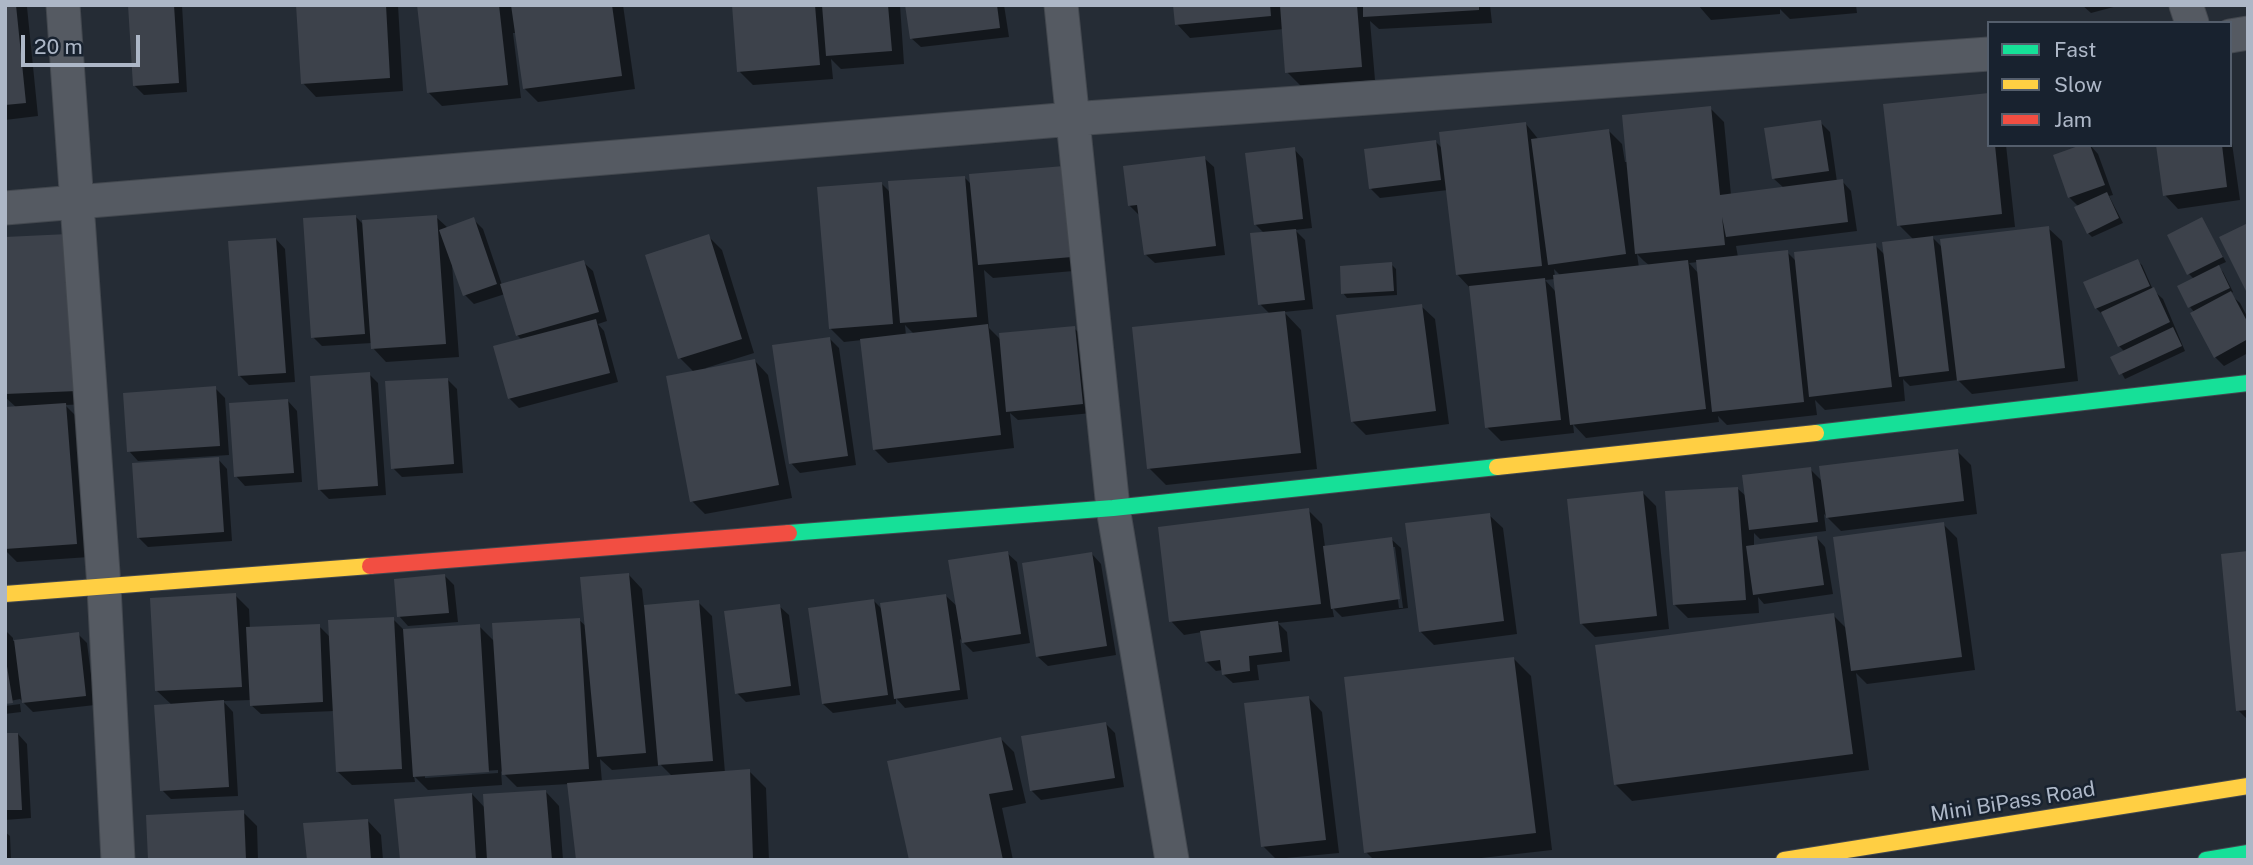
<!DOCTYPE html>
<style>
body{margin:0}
#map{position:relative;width:2253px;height:865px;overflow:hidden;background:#252c35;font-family:"Public Sans",sans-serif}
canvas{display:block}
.frame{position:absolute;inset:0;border:7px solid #adb7c7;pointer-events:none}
.legend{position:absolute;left:1987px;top:21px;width:245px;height:126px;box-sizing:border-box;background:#18222f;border:2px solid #545e6c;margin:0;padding:9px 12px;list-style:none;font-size:21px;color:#adb7c7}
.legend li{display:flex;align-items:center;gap:14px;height:35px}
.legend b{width:35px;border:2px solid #545e6c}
.scale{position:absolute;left:21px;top:35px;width:119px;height:32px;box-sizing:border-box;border:4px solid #adb7c7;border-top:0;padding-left:9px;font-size:21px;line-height:24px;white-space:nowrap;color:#adb7c7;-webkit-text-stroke:5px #18222f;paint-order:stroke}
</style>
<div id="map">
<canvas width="2253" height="865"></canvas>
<div class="frame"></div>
<ul class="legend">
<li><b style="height:9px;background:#16e098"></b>Fast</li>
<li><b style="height:9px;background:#ffcf43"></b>Slow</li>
<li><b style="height:9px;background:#f24e42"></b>Jam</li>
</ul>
<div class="scale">20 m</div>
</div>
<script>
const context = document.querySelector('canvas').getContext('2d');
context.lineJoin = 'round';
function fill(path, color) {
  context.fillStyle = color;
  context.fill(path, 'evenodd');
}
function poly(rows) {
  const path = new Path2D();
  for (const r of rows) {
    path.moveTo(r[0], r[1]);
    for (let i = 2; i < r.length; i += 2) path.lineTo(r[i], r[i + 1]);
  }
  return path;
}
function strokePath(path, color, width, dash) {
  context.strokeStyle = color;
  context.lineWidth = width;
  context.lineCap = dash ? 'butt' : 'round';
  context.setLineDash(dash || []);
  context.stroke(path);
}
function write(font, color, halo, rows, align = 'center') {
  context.font = font + ' "Public Sans",sans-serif';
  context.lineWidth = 5;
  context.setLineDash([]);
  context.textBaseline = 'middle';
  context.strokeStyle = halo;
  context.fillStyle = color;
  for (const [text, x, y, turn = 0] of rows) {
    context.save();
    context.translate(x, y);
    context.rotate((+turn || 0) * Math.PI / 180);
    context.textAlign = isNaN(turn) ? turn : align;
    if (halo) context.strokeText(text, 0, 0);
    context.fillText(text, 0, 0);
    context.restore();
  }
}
fill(poly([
 [5,5,27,7,38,116,5,120],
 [129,5,182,5,187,92,144,95,134,85],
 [298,5,398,5,403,91,316,97,303,83],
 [419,5,623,5,635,89,538,102,524,88,517,33,513,33,521,98,442,106,429,93],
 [733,5,900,5,904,64,841,69,831,59,833,79,753,85,739,71],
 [907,5,1004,5,1009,37,921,47,911,38],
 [1175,5,1490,5,1492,23,1379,29,1370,21,1375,80,1301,86,1287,72,1284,29,1190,38,1177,24],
 [1698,5,1856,5,1857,13,1790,19,1780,9,1780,14,1711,20],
 [2082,5,2121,5,2091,13],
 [1710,108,1724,122,1731,195,1784,188,1774,179,1820,122,1830,132,1837,182,1842,181,1851,191,1857,231,1736,246,1738,257,1787,252,1796,261,1875,245,1885,255,1914,240,1899,225,1989,145,2006,145,2015,227,1931,236,1943,248,2048,228,2062,241,2078,381,1972,394,1958,380,1910,386,1903,379,1905,401,1825,410,1815,400,1817,415,1727,425,1718,416,1719,422,1586,438,1573,424,1574,433,1501,441,1487,427,1471,289,1457,274,1448,190,1380,198,1371,189,1436,142,1443,149,1526,124,1539,140,1609,131,1622,144,1625,162,1628,162],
 [1637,254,1644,261,1650,266,1639,268],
 [1698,262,1699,274,1689,263],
 [1554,269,1561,276,1555,277],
 [1555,279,1556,292,1545,280],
 [2230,129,2240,200,2178,209,2165,195,2158,145,2230,145],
 [2090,145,2098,154,2113,195,2109,196,2123,223,2092,237,2088,233,2079,207,2069,197],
 [1294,149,1303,159,1312,228,1295,230,1305,240,1313,309,1284,312,1301,330,1317,469,1166,485,1149,468,1270,314,1260,304,1265,234,1255,224],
 [1204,158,1214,167,1225,255,1155,263,1145,254,1139,215,1129,205],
 [1063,167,1085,270,993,278,984,270,989,328,1001,340,1074,328,1084,338,1092,413,1018,420,1010,413,1014,448,888,463,874,449,862,340,844,342,830,328,881,183,891,193,964,177,972,185],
 [905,325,915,335,906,336],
 [355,216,364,225,436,217,448,228,473,219,483,229,502,285,583,262,593,271,607,321,598,324,604,331,618,382,519,408,509,398,522,340,517,335,505,294,474,304,465,295,452,264,459,357,386,362,373,348,372,343,322,346,313,337],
 [2202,219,2226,262,2217,266,2223,272,2233,292,2230,294,2240,303,2248,318,2248,353,2224,366,2215,357,2195,313,2190,307,2180,287,2195,280,2189,274],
 [708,236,722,250,754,353,706,368,707,370,755,361,768,375,792,498,705,514,692,501,694,372,680,358],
 [5,239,90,404,65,405,79,419,89,557,17,562,5,550,5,409,17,408,5,397],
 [276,239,285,249,295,382,249,385,239,375],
 [2137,261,2142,265,2153,290,2163,299,2185,351,2125,379,2113,358,2125,352,2119,346,2103,312,2101,313,2096,308],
 [1391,264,1396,269,1397,295,1347,298,1343,293],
 [1421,306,1435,319,1449,424,1366,435,1352,421],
 [830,339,839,348,856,465,800,473,791,463],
 [369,374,378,383,386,495,329,499,319,489],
 [447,379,457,389,463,473,402,477,393,468],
 [215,388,225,398,229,455,138,461,129,451],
 [288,401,297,411,302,482,245,486,236,476],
 [1957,451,1971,465,1977,514,1841,531,1824,514,1826,531,1760,539,1754,533,1754,546,1816,537,1825,547,1833,594,1764,604,1758,597,1759,613,1688,618,1674,604,1738,489,1747,497,1810,469,1823,482],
 [218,459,227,469,232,541,148,547,138,537],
 [1643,493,1656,506,1669,629,1595,637,1581,623],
 [1308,510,1322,524,1325,547,1391,539,1401,548,1408,608,1342,617,1332,607,1334,617,1278,623,1287,632,1290,661,1257,665,1259,680,1233,683,1223,674,1223,670,1216,671,1206,661,1202,632,1184,635,1171,621],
 [1391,547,1395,547,1403,608,1399,608],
 [1489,515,1503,528,1517,634,1434,645,1420,631],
 [1943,524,1957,538,1975,670,1867,684,1856,673,1869,770,1632,801,1615,784,1833,615,1848,630],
 [1007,553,1017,562,1030,643,973,652,960,639,968,699,905,708,896,698,896,704,833,713,823,704,874,601,883,610,946,596,958,607],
 [2248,553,2248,720,2238,710],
 [1092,554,1101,564,1116,655,1048,666,1038,657],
 [629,575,642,589,644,607,698,602,712,616,725,773,749,771,766,788,769,860,578,860,569,784,517,787,501,771,502,785,428,790,414,776,415,782,352,785,338,772,335,711,261,714,251,705,251,700,223,701,233,712,238,796,171,799,162,790,172,705,157,691,235,595,249,609,250,629,319,626,331,638,393,619,405,631,479,626,495,642,579,620,587,627],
 [600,759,612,770,658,766,658,762,673,777,602,782],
 [498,770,498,773,425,778,425,775],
 [445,576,454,585,458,622,408,626,399,616],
 [779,606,789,615,800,695,746,702,737,693],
 [5,630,13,638,13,641,78,634,87,643,95,705,33,712,20,699,5,702],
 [1514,659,1531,676,1552,850,1464,860,1374,860,1366,852],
 [1309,698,1322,712,1339,853,1276,859,1263,846],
 [20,704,21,712,5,714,5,706],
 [1105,723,1115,733,1124,787,1041,800,1031,790],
 [18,734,27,744,31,818,5,820,5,735],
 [1001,739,1014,752,1026,803,1002,808,1013,860,911,860],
 [546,792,559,806,563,860,402,860,472,794,485,808],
 [243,812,257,826,258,860,150,860],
 [368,821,381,835,383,860,309,860],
 [5,832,10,836,11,860,5,860]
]), '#0007');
fill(poly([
 [5,5,16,5,26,103,5,105],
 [128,5,174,5,179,83,133,86],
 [296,5,386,5,390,78,301,84],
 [417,5,499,5,508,85,427,93],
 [511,5,612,5,622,76,523,89],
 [732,5,815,5,820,65,737,72],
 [822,5,888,5,892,51,826,56],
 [905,5,997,5,1000,28,910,39],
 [1173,5,1270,5,1271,16,1175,25],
 [1280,5,1357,5,1362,67,1285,73],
 [1363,5,1479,5,1479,10,1363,17],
 [1989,93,1989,145,1995,145,2002,214,1897,226,1883,104],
 [1711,106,1720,195,1843,179,1848,222,1726,237,1722,217,1725,245,1635,254,1622,115],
 [1821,120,1829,171,1772,179,1764,128],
 [1526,122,1542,266,1456,275,1439,132],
 [1609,129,1626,254,1548,265,1531,139],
 [1436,140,1441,180,1369,189,1364,149],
 [2081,145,2090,145,2105,185,2068,198,2053,155],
 [2156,145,2222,145,2227,187,2163,196],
 [1295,147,1303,219,1254,225,1245,153],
 [1205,156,1216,246,1144,255,1137,205,1128,206,1123,166],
 [1064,166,1072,257,978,265,969,174],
 [965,176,977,317,900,323,888,181],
 [882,182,893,324,829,329,817,187],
 [2107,192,2119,218,2087,234,2074,207],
 [356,215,365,334,311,338,303,218],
 [437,215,446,344,371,349,362,220],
 [474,217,497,284,463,296,439,230],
 [2202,217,2223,257,2187,275,2167,235],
 [2248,223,2248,295,2219,237],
 [2049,226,2065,368,1957,381,1940,239],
 [1296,229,1305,300,1258,305,1250,233],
 [68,234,77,391,5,394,5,237],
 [709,234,742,339,678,359,645,255],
 [1933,236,1949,371,1899,377,1882,242],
 [276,238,286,373,238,376,228,241],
 [1876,243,1892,387,1809,397,1794,252],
 [1788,250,1804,402,1712,412,1696,260],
 [2138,259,2150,286,2095,309,2083,282],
 [584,260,599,312,516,336,500,284],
 [1688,260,1706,409,1570,425,1553,275],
 [1392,262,1394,291,1341,294,1340,266],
 [2219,265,2230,288,2188,308,2177,286],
 [1545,278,1561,420,1485,428,1469,286],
 [2154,287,2170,322,2118,347,2101,312],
 [2231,291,2248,323,2248,339,2214,358,2190,313],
 [1422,304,1436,411,1351,422,1336,315],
 [1285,311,1301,453,1147,469,1132,327],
 [596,319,610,373,508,399,493,346],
 [988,324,1001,435,873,450,860,339],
 [1075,326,1083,404,1006,412,999,333],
 [2173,327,2182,346,2119,375,2110,357],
 [830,337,848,456,789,464,772,345],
 [755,359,779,485,690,502,666,376],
 [370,372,378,486,318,490,310,376],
 [448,378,454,464,391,469,385,381],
 [216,386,220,446,127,452,123,393],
 [288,399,294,473,234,477,229,403],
 [66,403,77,544,5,549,5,407],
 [1958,449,1964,501,1826,518,1819,466],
 [219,457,224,532,137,538,132,463],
 [1811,467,1818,522,1749,530,1742,475],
 [1738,487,1746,600,1673,605,1665,491],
 [1643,491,1657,616,1580,624,1567,499],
 [1309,508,1321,604,1169,622,1158,527],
 [1490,513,1504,621,1419,632,1405,523],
 [1944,522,1962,657,1851,671,1833,537],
 [1817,536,1824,585,1753,595,1746,546],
 [1392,537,1400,599,1331,609,1323,546],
 [1008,551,1021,634,962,643,948,560],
 [2248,551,2248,710,2236,711,2221,554],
 [1092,552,1107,646,1036,657,1022,563],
 [629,573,646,753,597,757,580,577],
 [445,574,449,613,397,617,394,579],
 [236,593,242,687,155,691,150,598],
 [946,594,960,690,894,699,880,603],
 [874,599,888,695,822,704,808,608],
 [699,600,713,761,658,765,644,605],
 [780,604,791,686,735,694,724,611],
 [1834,613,1853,754,1614,785,1595,645],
 [394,617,402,769,336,772,328,620],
 [580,618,589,769,502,775,492,623],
 [1278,621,1282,652,1249,656,1250,671,1222,675,1220,660,1205,662,1200,631],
 [320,624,323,702,250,706,246,627],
 [480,624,489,772,413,777,403,629],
 [79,632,86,696,22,703,14,640],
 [5,654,13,703,5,704],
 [1514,657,1536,833,1364,853,1344,677],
 [1309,696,1326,840,1261,847,1244,703],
 [224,700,229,787,160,791,154,705],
 [1106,722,1115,778,1030,791,1021,736],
 [5,733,18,733,22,810,5,810],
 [1001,737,1013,790,989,794,1003,860,909,860,887,761],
 [750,769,753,860,576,860,567,783],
 [546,790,552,860,487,860,483,794],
 [472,793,476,860,400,860,394,799],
 [244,810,246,860,148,860,146,815],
 [368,819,371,860,307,860,303,823]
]), '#3d424b');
const street = poly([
 [63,5,104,587,118,860],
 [1061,5,1113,508,1172,860],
 [2186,5,2192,23],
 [2230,36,2248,33],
 [5,208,1072,119,1989,54]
]);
const fast = poly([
 [1816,433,2248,383],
 [789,533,1113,508,1497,467],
 [2206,860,2248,853]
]);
const slow = poly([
 [1497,467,1816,433],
 [5,594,370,566],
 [1784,860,2248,786]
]);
const jam = poly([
 [370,566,789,533]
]);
strokePath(street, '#43484f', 35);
strokePath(fast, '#43484f', 18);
strokePath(slow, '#43484f', 18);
strokePath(jam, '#43484f', 18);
strokePath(street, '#555a62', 33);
strokePath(fast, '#16e098', 16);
strokePath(slow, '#ffcf43', 16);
strokePath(jam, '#f24e42', 16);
write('21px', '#adb7c7', '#18222f', [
 ["Mini BiPass Road",2013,802,-9]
]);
</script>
